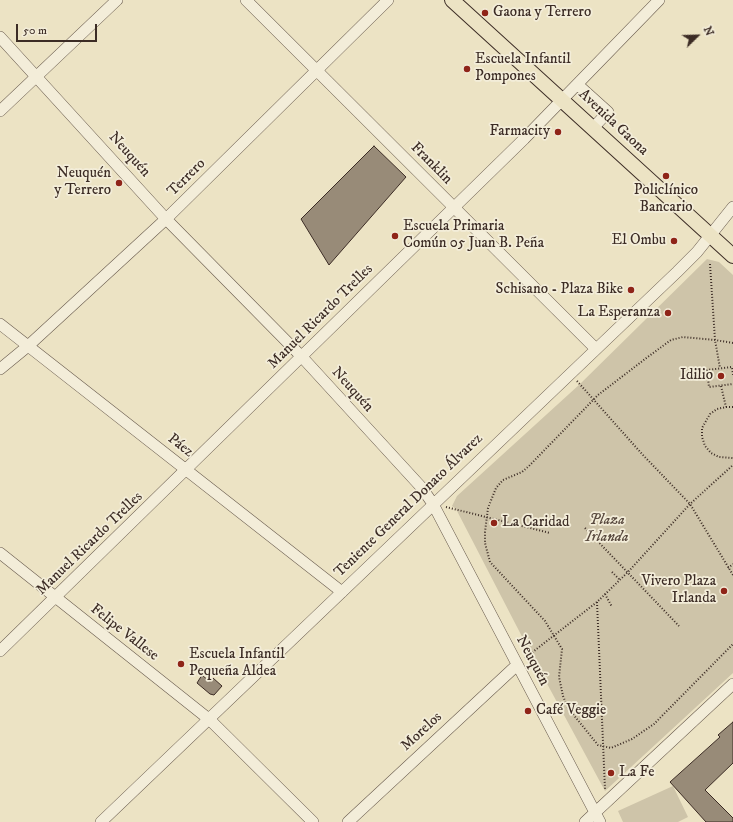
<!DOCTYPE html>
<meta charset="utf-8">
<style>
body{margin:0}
#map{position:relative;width:733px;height:822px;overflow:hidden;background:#ece3c4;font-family:"IM FELL DW Pica",serif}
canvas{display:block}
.north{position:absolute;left:677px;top:16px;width:40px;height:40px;-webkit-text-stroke:3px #f3edd9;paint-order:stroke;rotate:67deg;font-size:11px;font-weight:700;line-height:16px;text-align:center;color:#3c2c25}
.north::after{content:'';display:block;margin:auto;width:14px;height:18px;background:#3c2c25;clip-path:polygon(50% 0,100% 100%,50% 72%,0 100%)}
.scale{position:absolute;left:16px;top:24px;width:81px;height:18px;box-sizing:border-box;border:2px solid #3c2c25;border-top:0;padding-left:5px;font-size:12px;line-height:14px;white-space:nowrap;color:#3c2c25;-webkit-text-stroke:3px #f3edd9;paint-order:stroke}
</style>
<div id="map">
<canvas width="733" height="822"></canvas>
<div class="north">N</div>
<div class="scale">50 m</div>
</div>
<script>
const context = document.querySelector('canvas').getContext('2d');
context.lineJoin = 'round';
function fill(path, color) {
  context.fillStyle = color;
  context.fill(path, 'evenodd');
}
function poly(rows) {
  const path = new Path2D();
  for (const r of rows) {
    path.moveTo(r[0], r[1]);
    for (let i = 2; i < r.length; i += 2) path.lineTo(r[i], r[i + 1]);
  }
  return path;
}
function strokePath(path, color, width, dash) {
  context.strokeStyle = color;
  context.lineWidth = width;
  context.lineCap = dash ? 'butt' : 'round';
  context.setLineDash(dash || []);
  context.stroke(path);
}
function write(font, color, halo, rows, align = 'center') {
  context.font = font + ' "IM FELL DW Pica",serif';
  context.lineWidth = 3.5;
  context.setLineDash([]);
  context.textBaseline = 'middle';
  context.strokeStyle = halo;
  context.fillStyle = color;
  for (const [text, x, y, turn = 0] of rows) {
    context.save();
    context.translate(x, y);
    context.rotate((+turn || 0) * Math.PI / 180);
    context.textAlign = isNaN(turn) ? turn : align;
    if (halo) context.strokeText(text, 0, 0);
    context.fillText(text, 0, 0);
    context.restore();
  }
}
fill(poly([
 [707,259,719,262,733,275,733,673,605,791,531,654,456,509,452,506,457,496,580,384],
 [673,786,688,817,678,822,623,822,618,811]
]), '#cec4a9');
const building = poly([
 [374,146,406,177,329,265,301,219,374,146],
 [202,675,210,682,213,678,222,686,214,695,210,694,197,683,202,675],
 [733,722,733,763,705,790,733,818,733,822,706,822,670,782,720,737,718,735,733,722]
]);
fill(building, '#988b78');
strokePath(building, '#3c2c25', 1);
const minor = poly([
 [246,0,595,348],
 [0,37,166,219,302,357,422,488,433,504,600,822],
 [578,85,608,112,593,128],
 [0,111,117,0],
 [0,324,342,592],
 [0,369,28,346,166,219,388,0],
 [0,553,210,720,313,822],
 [0,651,524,139,659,0],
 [101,822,677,272,697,252,733,207],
 [348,822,517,665],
 [585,822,733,684]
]);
const major = poly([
 [452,0,733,256]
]);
strokePath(minor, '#685a4d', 12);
strokePath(major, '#3c2c25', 16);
strokePath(poly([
 [710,264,715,340,720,368],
 [733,343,715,340,683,337,671,340,649,356,598,395,529,466,522,472,503,480,496,488,488,508,485,532,485,543,490,562,545,621,562,649,559,677,563,696,568,708,598,745,611,748,632,739,654,724,733,644],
 [733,375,732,367,707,370,709,387,733,384],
 [577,381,642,454,690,504,733,575],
 [721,386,726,407],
 [733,407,726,407,717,409,710,414,702,428,702,437,705,446,711,453,719,457,733,458],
 [446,507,550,533],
 [585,528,679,626],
 [728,568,733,564],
 [612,572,620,580],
 [605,594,612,607],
 [597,602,605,789],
 [525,658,597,602,628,572,690,504,733,465]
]), '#3c2c25', 2, [1, 2]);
strokePath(minor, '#f3edd9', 11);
strokePath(major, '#ece3c4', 14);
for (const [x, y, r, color] of [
 [485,13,4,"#8f2418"],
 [467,69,4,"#8f2418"],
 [558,132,4,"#8f2418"],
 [666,176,4,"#8f2418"],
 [119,183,4,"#8f2418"],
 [395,236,4,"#8f2418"],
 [674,241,4,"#8f2418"],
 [631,290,4,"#8f2418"],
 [668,313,4,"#8f2418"],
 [721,376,4,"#8f2418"],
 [494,523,4,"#8f2418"],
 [724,591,4,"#8f2418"],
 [181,664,4,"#8f2418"],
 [528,711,4,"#8f2418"],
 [611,773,4,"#8f2418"]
]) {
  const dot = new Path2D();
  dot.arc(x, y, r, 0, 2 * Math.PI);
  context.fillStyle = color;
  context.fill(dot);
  strokePath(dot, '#f3edd9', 1.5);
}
write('15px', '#3c2c25', '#f3edd9', [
 ["Gaona y Terrero",493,13],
 ["Escuela Infantil",475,60],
 ["Pompones",475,77],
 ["Farmacity",550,132,"right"],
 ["Neuquén",111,174,"right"],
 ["y Terrero",111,191,"right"],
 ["Policlínico",666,191,"center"],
 ["Bancario",666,208,"center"],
 ["Escuela Primaria",403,227],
 ["Común 05 Juan B. Peña",403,244],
 ["El Ombu",666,241,"right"],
 ["Schisano - Plaza Bike",623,290,"right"],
 ["La Esperanza",660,313,"right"],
 ["Idilio",713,376,"right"],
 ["La Caridad",502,523],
 ["Vivero Plaza",716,582,"right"],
 ["Irlanda",716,599,"right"],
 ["Escuela Infantil",189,655],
 ["Pequeña Aldea",189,672],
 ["Café Veggie",536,711],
 ["La Fe",619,773]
], 'left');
write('15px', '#3c2c25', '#f3edd9', [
 ["Avenida Gaona",613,123,43],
 ["Neuquén",129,155,48],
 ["Franklin",431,164,45],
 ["Terrero",187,178,-45],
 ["Manuel Ricardo Trelles",321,317,-45],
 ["Neuquén",352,390,48],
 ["Páez",180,446,38],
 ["Teniente General Donato Álvarez",409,506,-44],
 ["Manuel Ricardo Trelles",90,544,-44],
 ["Felipe Vallese",124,633,38],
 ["Neuquén",532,661,62],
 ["Morelos",422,732,-43]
]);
write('italic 15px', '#594a3f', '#f3edd9', [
 ["Plaza",607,521],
 ["Irlanda",607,538]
]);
</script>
